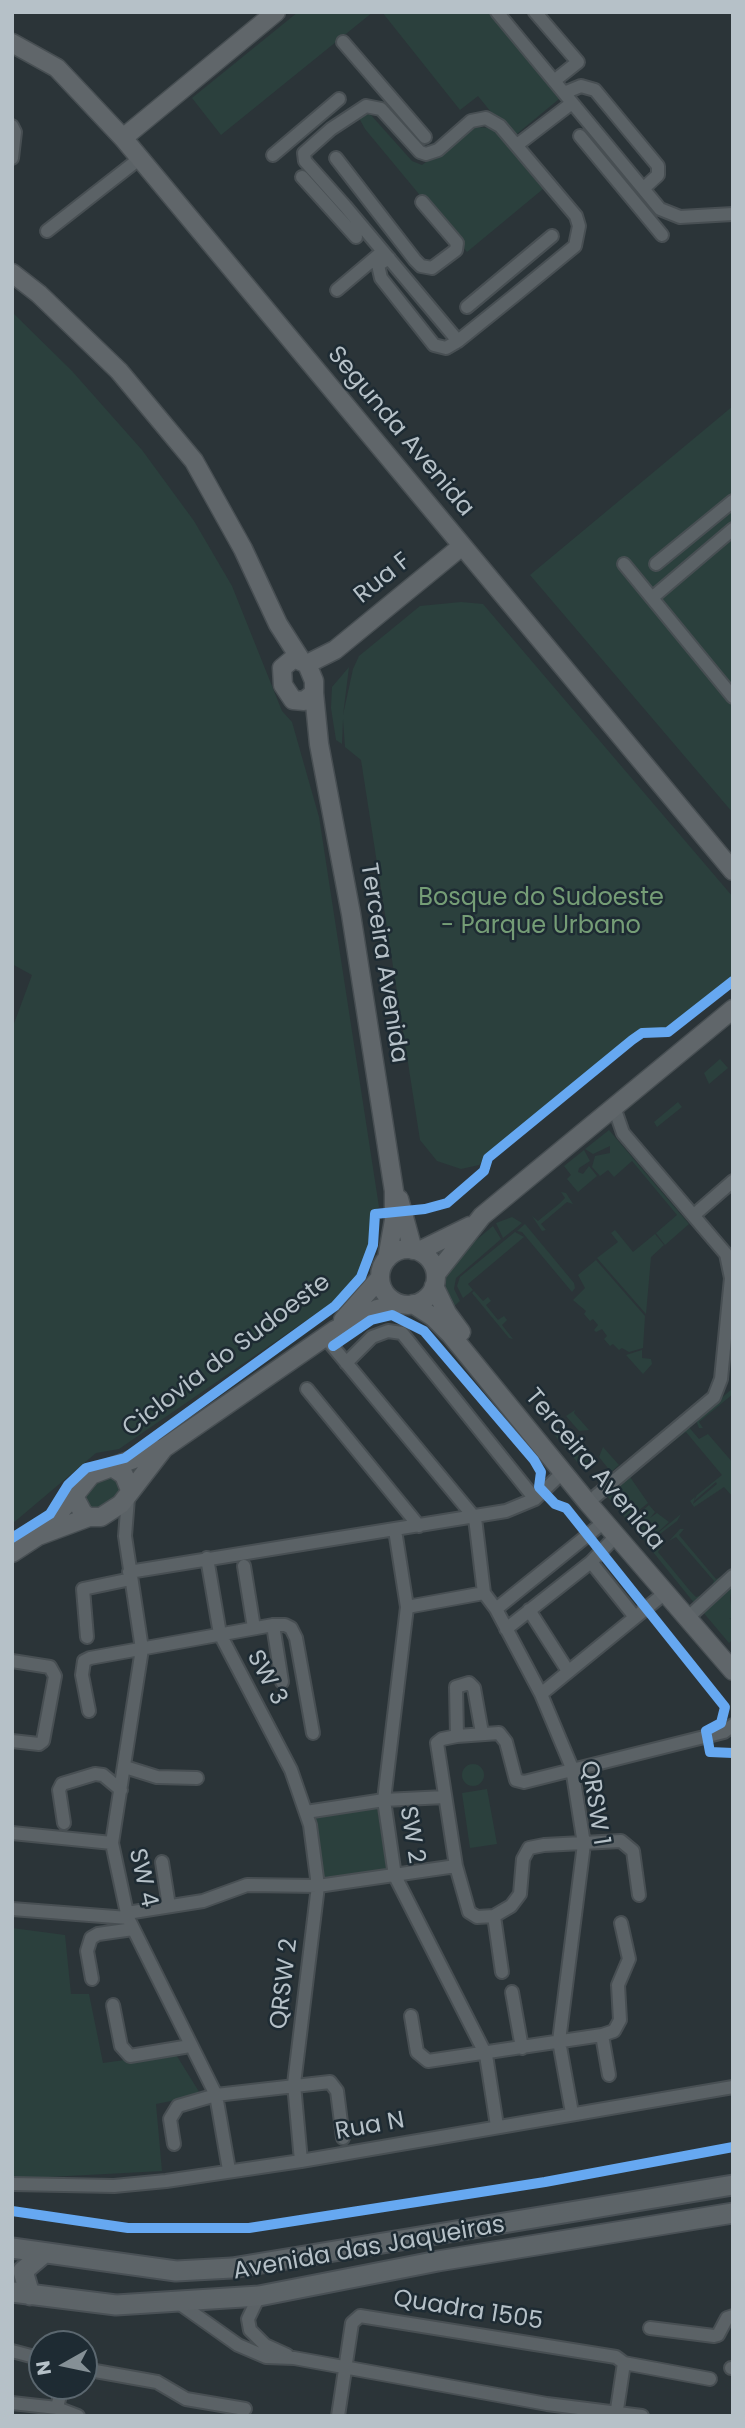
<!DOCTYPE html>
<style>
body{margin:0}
#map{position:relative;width:745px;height:2428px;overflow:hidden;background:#2b3438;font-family:Poppins,sans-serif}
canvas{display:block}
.frame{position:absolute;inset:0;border:14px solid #b6c1c8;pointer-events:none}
.north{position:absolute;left:28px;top:2330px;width:70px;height:70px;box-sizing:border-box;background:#1e2b33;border:2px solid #5b676f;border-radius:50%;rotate:261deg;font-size:19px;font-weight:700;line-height:28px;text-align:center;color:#b6c1c8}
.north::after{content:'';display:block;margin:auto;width:24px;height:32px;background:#859096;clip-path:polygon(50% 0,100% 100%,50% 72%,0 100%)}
</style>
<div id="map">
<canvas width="745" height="2428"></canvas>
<div class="frame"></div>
<div class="north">N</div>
</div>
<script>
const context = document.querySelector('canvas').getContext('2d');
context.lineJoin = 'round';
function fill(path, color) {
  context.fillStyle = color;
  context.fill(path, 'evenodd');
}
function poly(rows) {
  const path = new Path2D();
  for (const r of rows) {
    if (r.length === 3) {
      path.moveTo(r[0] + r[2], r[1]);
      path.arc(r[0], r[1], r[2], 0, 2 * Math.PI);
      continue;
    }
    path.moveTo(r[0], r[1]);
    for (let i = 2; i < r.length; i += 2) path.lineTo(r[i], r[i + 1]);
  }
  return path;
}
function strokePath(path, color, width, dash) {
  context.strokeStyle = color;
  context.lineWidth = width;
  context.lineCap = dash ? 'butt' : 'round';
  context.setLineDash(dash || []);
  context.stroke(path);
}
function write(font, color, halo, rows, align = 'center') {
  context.font = font + ' Poppins,sans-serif';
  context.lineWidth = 5;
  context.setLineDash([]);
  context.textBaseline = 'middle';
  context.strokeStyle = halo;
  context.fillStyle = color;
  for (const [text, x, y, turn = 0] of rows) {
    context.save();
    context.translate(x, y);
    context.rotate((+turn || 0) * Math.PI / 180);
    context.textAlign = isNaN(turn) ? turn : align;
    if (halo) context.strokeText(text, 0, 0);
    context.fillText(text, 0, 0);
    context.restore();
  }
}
fill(poly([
 [298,12,373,12,221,135,192,98],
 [382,12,489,12,559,99,512,138,478,96,460,110],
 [370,114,412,161,422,165,474,127,492,128,543,189,467,252,365,129,358,116],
 [12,312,72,371,142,450,194,521,232,586,282,711,292,722,319,817,379,1207,372,1213,369,1247,359,1274,343,1295,119,1449,96,1453,12,1524,12,1029,32,975,12,964],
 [733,406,733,813,530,575],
 [461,602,483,604,733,897,733,981,668,1032,641,1033,479,1165,461,1169,437,1161,420,1140,361,760,345,747,343,719,342,744,336,740,331,708,332,687,349,667,343,715,353,669,359,656,420,606],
 [720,1059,728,1068,709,1084,704,1073],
 [678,1102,682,1107,657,1127,654,1122],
 [609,1130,689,1224,665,1245,656,1233,677,1215,632,1161,614,1177,608,1170,600,1176,592,1167,595,1156,610,1153,610,1146,593,1154,585,1149],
 [584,1150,590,1161,579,1168,578,1172,583,1174,589,1166,597,1176,578,1192,567,1179,571,1175,564,1166],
 [561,1192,566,1193,573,1204,567,1202,541,1224,546,1230,542,1231,532,1216,538,1221,559,1204,565,1198],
 [512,1217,522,1223,503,1238,496,1223],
 [525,1224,574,1283,575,1288,572,1292,522,1232,517,1231],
 [493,1226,501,1239,456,1278,454,1289,460,1301,452,1308,445,1288,447,1271,457,1256],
 [615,1230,633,1252,655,1234,664,1245,651,1257,646,1314,597,1258,618,1242,611,1233],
 [515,1232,524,1237,468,1284,473,1290,463,1298,457,1286,460,1277],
 [596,1260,645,1316,643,1348,629,1352,622,1348,619,1350,613,1344,610,1346,604,1339,607,1336,602,1329,596,1332,594,1330,598,1325,593,1319,590,1321,584,1314,586,1311,573,1300,585,1288,578,1275],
 [474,1291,483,1301,488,1297,491,1301,486,1305,498,1320,504,1316,507,1320,502,1325,513,1339,509,1338,472,1293],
 [642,1350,642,1358,651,1359,652,1364,643,1374,626,1355],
 [733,1388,733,1394,699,1422,703,1428,699,1428,696,1420],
 [575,1410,574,1413,589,1430,579,1431,566,1416],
 [687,1425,699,1439,708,1434,733,1463,733,1497,724,1487,694,1507,690,1501,695,1497,693,1504,717,1484,716,1482,694,1501,697,1495,722,1475,686,1432,661,1451,660,1449],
 [556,1428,583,1461,590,1457,584,1470,552,1432],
 [603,1447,619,1465,611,1472,599,1457],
 [654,1456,630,1477,648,1503,627,1520,606,1495],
 [110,1474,121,1480,121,1496,92,1512,81,1492],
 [649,1505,655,1512,650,1518,657,1513,669,1522,647,1542,681,1514,677,1521,647,1544,629,1522],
 [680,1529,684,1529,679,1535,716,1579,722,1576,710,1588,714,1581,676,1537,669,1541],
 [663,1545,658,1552,691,1592,696,1597,704,1594,695,1604,653,1552],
 [733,1580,730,1598,733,1619,729,1618,733,1621,733,1639,729,1643,702,1611],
 [473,1775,11],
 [487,1789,497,1844,470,1848,462,1793],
 [377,1804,387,1874,320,1883,310,1814],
 [12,1928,65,1935,71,1994,89,1994,103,2063,175,2053,201,2095,156,2104,162,2171,12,2179]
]), '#2b403d');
const street = poly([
 [497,12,660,209,680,217,733,214],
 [535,12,578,62,554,81],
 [343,42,425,137],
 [564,93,581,86,595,90,658,166,658,175,644,188],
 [12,126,15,132,12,158],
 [580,136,662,235],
 [517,145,572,103],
 [273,155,339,99],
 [336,158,415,260,421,266,432,268,456,250,457,243,422,202],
 [302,177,356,237],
 [47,231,139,159],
 [389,258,378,265,381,278,434,345,446,348,458,341,514,296,575,246,579,226,576,216,500,126,486,118,471,121,438,150,426,154,420,152,381,109,366,106,331,129,304,153,305,161,345,206,458,341],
 [337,290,382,252],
 [467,307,552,236],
 [624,564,733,697],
 [656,564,733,501],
 [653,597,733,529],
 [694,1215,733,1181],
 [324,1336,475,1518,484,1593,496,1609,541,1694,572,1768,584,1844,559,2041,572,2113],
 [346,1363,372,1337,388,1331,402,1333,535,1499],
 [307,1389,419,1526],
 [596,1496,714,1397,721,1379,731,1278,726,1254,623,1133,614,1107],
 [128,1498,125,1536,142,1649,112,1843,128,1918,216,2095,229,2170],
 [395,1530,407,1607,384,1800,395,1876,486,2055,497,2126],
 [207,1558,220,1634,291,1770,310,1825,318,1886,294,2084,301,2161],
 [591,1562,635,1617],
 [244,1566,254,1628],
 [129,1572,506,1511,535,1499,563,1472],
 [407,1607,484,1593],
 [496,1609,604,1522],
 [529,1610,568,1671],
 [694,1612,733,1576],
 [273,1625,282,1682],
 [506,1629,591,1562,616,1536],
 [87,1637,83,1589,131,1579],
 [12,1661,50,1667,55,1676,43,1741,39,1744,12,1741],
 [541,1694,665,1593],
 [89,1711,82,1675,84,1661,90,1658,273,1625,285,1625,291,1628,296,1638,313,1733],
 [457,1736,456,1687,469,1683,474,1688,482,1733],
 [125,1767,157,1777,197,1778],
 [306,1812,384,1800,445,1797],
 [64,1823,59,1790,62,1784,95,1774,103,1775,121,1790],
 [12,1833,112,1843],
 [162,1862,169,1906],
 [639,1895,633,1851,621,1841,544,1845,529,1848,523,1859,520,1894,511,1906,494,1916,477,1917,469,1912,456,1866,437,1743,442,1739,457,1736,499,1733,506,1742,516,1780,524,1782,724,1732,733,1725],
 [12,1909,128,1918],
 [127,1913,203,1901,247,1885,318,1886,456,1866],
 [494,1916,502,1972],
 [92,1979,87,1951,91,1938,98,1934,133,1929],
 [512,1992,522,2048],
 [113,2005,121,2046,130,2056,190,2046],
 [411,2016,417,2052,428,2061,602,2035,609,2075],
 [602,2035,614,2031,620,2020,618,1985,629,1959,621,1923],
 [174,2144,170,2119,178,2106,216,2095,330,2082,337,2091,343,2138],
 [12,2184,114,2186,166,2181,301,2161,733,2087],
 [259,2296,248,2319,250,2330,265,2345,287,2355],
 [176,2301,238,2345,266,2357,294,2358,547,2404,642,2416],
 [650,2328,714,2336,718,2335,727,2318,733,2316],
 [12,2351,42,2359],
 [624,2363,710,2379],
 [731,2368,733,2368],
 [84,2369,157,2382,186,2399,245,2409],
 [12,2403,57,2408,78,2416],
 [57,2408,62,2386],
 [338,2416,352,2323,360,2316,616,2357,624,2363,616,2416]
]);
const secondary = poly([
 [12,43,57,68,123,138,733,871],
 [123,138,276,12],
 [12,273,39,294,119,371,194,461,243,549,278,624,301,660],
 [294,658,307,664,314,681,314,693,304,701,293,700,283,685,282,668,294,658],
 [307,664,335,650,462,546],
 [314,693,319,744,351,914,394,1191,394,1220,387,1259],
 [399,1199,413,1250],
 [408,1277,28],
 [419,1251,470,1226],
 [436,1274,482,1216,733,1009],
 [434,1286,447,1313,461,1332],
 [413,1304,433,1317,451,1335,588,1503,733,1671],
 [343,1320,380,1278],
 [112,1467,164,1448,335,1330,377,1309,400,1304],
 [130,1490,124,1475,112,1467,91,1475,74,1496,83,1513,89,1517,101,1517,121,1504,164,1448],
 [40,1533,74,1496],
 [12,1553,38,1536,89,1517]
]);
const primary = poly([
 [12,2248,176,2271,232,2268,733,2185],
 [12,2292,116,2305,259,2296,438,2261,733,2213],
 [30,2295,23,2271,43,2254]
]);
strokePath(street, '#484f53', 16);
strokePath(secondary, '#484f53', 21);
strokePath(primary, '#495055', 23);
strokePath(street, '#5b6266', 12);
strokePath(secondary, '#60666a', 18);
strokePath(primary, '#5d6468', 19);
strokePath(poly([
 [333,1346,371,1320,392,1315,424,1331,534,1460,541,1472,539,1487,555,1504,566,1508,725,1707,721,1723,706,1731,707,1736,710,1752,733,1753],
 [12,1538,50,1514,68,1485,86,1468,125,1458,335,1306,361,1277,373,1245,375,1214,425,1209,447,1203,484,1171,488,1158,632,1040,642,1033,668,1032,733,981],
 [12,2211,128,2228,249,2228,545,2182,733,2147]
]), '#66a8f1', 10);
write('24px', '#b6c1c8', '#1e2b33', [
 ["Segunda Avenida",400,432,50],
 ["Rua F",383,579,-39],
 ["Terceira Avenida",383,963,81],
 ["Ciclovia do Sudoeste",227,1356,-37],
 ["Terceira Avenida",594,1470,50],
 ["SW 3",266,1678,62],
 ["QRSW 1",594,1803,81],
 ["SW 2",411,1835,81],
 ["SW 4",142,1878,77],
 ["QRSW 2",285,1984,-83],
 ["Rua N",370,2127,-10],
 ["Avenida das Jaqueiras",369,2249,-10],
 ["Quadra 1505",468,2311,9]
]);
write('24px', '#759d76', '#1e2b33', [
 ["Bosque do Sudoeste",541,899],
 ["- Parque Urbano",541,927]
]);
</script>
